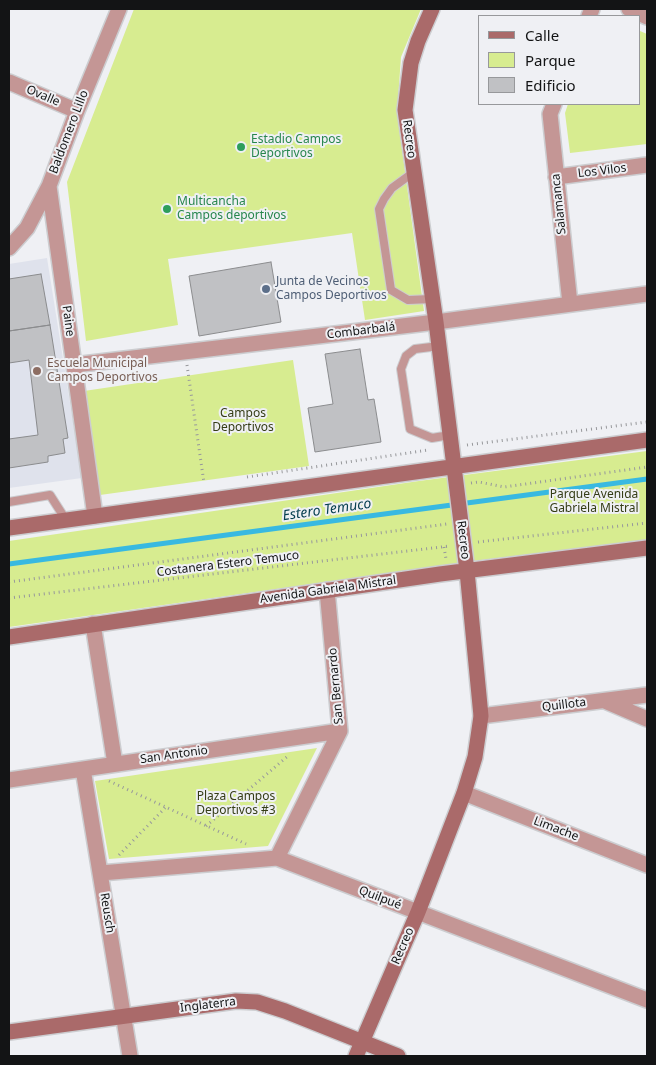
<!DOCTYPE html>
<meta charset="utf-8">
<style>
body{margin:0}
#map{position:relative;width:656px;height:1065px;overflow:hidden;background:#eff0f4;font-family:"Noto Sans",sans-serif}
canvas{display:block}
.frame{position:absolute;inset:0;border:10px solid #131415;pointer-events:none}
.legend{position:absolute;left:478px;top:15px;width:162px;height:90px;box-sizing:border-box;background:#eff0f4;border:1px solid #97989b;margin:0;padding:6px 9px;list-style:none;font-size:15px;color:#131415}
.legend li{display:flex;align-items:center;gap:10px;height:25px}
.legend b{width:25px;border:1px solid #97989b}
</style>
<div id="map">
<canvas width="656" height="1065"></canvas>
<div class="frame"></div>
<ul class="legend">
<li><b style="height:6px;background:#aa6a6a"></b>Calle</li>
<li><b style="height:14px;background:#d7ec90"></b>Parque</li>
<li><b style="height:14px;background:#c0c1c4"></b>Edificio</li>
</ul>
</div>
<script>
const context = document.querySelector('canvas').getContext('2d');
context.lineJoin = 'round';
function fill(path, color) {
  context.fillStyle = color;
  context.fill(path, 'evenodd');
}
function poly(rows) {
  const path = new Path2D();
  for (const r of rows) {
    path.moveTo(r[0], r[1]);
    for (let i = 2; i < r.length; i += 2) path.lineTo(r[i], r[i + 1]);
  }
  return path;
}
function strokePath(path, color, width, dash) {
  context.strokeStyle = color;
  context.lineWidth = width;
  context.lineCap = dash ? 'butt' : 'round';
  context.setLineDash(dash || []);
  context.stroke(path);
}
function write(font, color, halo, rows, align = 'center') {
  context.font = font + ' "Noto Sans",sans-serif';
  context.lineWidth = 4;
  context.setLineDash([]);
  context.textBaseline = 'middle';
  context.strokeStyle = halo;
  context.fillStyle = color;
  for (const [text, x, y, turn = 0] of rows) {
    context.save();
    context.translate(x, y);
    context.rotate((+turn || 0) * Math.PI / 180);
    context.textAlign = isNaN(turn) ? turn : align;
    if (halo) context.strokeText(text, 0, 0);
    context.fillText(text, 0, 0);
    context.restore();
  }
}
fill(poly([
 [47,258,82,478,9,488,9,264]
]), '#dfe2ec');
fill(poly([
 [134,9,421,9,401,57,397,113,424,311,365,320,352,233,168,259,178,325,86,341,67,182],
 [640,31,647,34,647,144,570,153,565,113,568,104,640,104],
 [293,360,309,466,100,495,84,391],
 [647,451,647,540,473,561,9,627,9,541,419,481],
 [317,748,268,846,109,859,95,781]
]), '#d7ec90');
strokePath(poly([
 [9,564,647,479]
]), '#38b9e1', 5);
const building = poly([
 [271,262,281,322,199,336,189,276,271,262],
 [41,274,50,325,9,331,9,279,41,274],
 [50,325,68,438,63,439,65,453,48,456,48,462,9,468,9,439,38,435,29,360,9,363,9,331,50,325],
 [360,349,368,400,374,399,381,442,315,452,308,408,333,404,325,354,360,349]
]);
fill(building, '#c0c1c4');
strokePath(building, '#8b8c8e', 1);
const lane = poly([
 [414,172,392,188,384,199,379,209,391,290,408,300,432,299],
 [439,346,415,349,406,356,401,369,410,429,432,438,450,435],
 [9,502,50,495,66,520]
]);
const street = poly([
 [629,9,647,17],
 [589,16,592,9],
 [9,82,77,111],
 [554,104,550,114,570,304],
 [556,177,647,165],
 [49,186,95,516],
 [9,248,27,228,49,186,77,111,119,9],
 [74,365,436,322,647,294],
 [93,624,115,764],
 [605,701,647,719],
 [481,716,647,695],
 [83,769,130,1056],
 [9,780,340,731],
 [464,793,647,865],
 [277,858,340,731,327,590],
 [101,873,277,858,647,1000]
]);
const secondary = poly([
 [9,528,647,440],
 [9,637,440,574,647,548],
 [9,1032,236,1001,257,1002,285,1011,398,1056],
 [356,1056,418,912,464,793,475,757,481,716,467,571,436,322,405,110,411,63,418,41,432,9]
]);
strokePath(lane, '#cccdd0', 10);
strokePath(street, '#cccdd0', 18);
strokePath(secondary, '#cccdd0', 18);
strokePath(poly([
 [187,365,204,483],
 [467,445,647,422],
 [247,477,428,450],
 [471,483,479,482,504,487,647,467],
 [478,542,647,523],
 [444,547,446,559],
 [9,582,447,524],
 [9,598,450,546],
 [109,781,246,844],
 [206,826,289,755],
 [119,855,166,807]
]), '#97989b', 3, [1, 4]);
strokePath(lane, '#c49695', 8);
strokePath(street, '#c49695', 15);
strokePath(secondary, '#aa6a6a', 15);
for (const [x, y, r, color] of [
 [241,147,5,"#2e9e5b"],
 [167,209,5,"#2e9e5b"],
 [266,289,5,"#5c6f8a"],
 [37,371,5,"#8d6e63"]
]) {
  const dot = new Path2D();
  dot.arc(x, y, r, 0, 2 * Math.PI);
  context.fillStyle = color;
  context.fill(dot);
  strokePath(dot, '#eff0f4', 2);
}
write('12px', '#131415', '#eff0f4', [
 ["Ovalle",43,96,23],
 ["Baldomero Lillo",69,132,-69],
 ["Recreo",409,139,82],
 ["Los Vilos",602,171,-7],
 ["Salamanca",559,204,-96],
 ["Paine",68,321,82],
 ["Combarbalá",361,331,-7],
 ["Recreo",463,540,83],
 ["Costanera Estero Temuco",228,564,-7],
 ["Avenida Gabriela Mistral",328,590,-8],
 ["San Bernardo",336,686,-95],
 ["Quillota",564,705,-7],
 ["San Antonio",174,755,-8],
 ["Limache",556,829,21],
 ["Quilpué",380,898,21],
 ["Reusch",107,913,81],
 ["Recreo",403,946,-67],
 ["Inglaterra",208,1005,-7]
]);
write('12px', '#27864d', '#eff0f4', [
 ["Estadio Campos",251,140],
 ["Deportivos",251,154],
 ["Multicancha",177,202],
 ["Campos deportivos",177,216]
], 'left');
write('12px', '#4e5e75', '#eff0f4', [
 ["Junta de Vecinos",276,282],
 ["Campos Deportivos",276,296]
], 'left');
write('12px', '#785e54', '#eff0f4', [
 ["Escuela Municipal",47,364],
 ["Campos Deportivos",47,378]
], 'left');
write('12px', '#353d16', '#eff0f4', [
 ["Campos",243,414],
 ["Deportivos",243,428],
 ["Parque Avenida",594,495],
 ["Gabriela Mistral",594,509],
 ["Plaza Campos",236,797],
 ["Deportivos #3",236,811]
]);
write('italic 14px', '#084051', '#eff0f4', [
 ["Estero Temuco",327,510,-8]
]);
</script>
